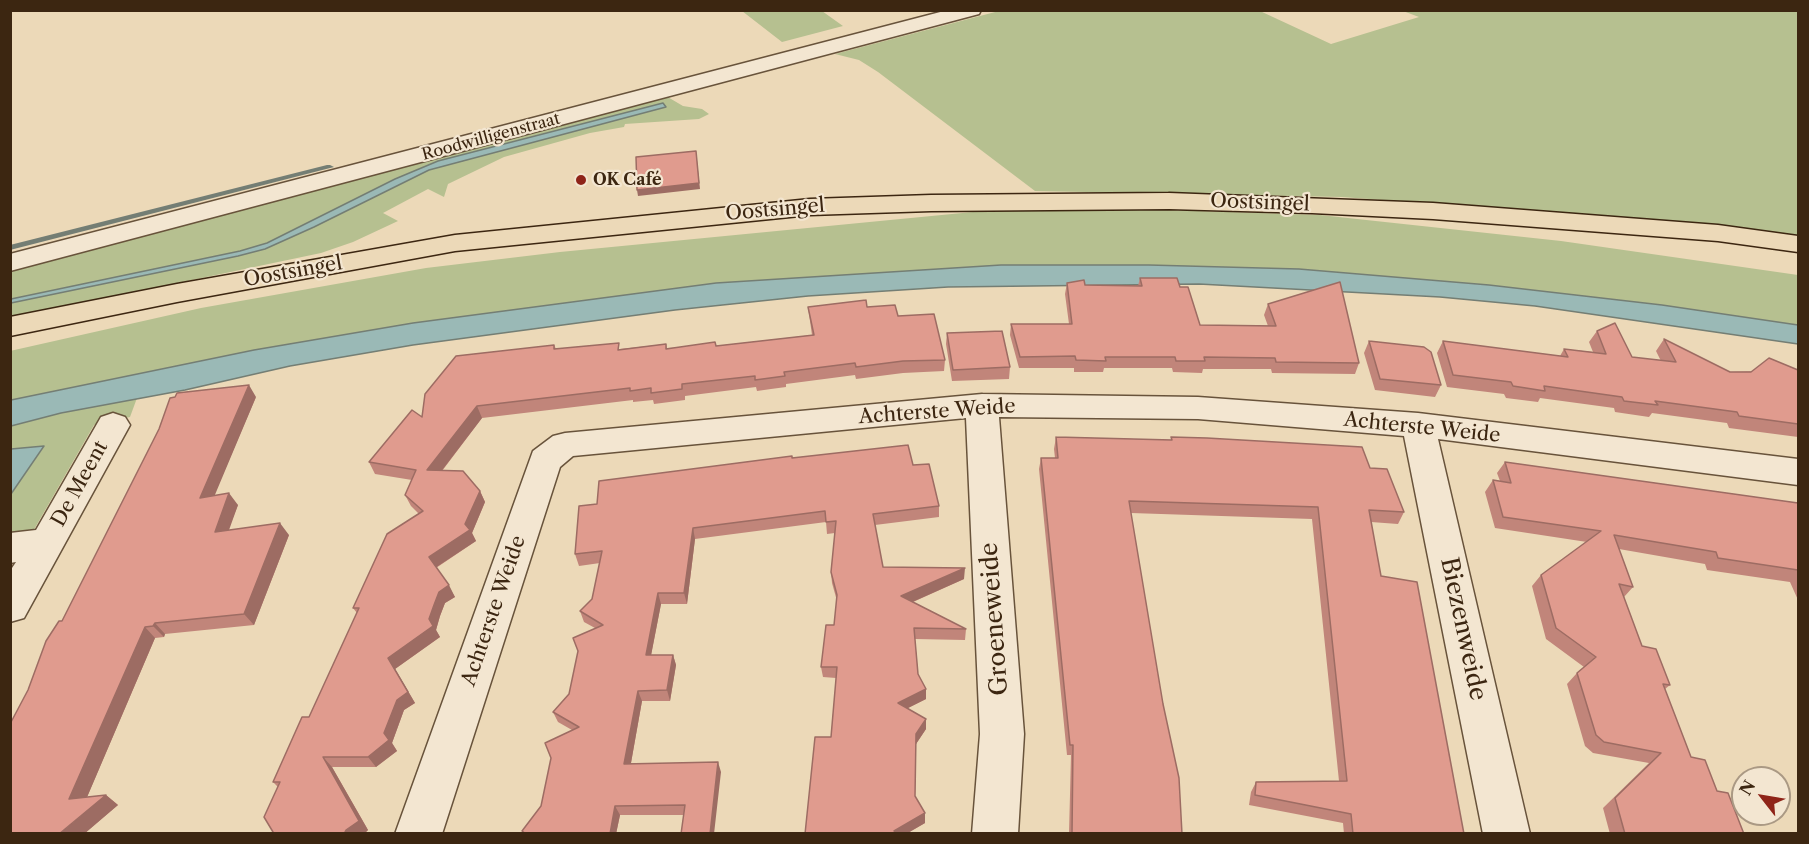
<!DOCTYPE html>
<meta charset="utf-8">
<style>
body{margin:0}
#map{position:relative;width:1809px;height:844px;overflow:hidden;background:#ecd9b8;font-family:"Libre Caslon Text",serif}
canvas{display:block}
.frame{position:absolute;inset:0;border:12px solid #3c2611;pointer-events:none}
.north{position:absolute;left:1731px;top:766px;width:60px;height:60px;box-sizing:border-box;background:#f3e6d1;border:2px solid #aa9984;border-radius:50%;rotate:301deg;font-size:16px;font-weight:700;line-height:24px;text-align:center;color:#3c2611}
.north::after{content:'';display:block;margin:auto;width:21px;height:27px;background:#8f2418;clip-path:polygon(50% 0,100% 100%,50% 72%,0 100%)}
</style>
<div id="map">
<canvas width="1809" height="844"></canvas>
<div class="frame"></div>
<div class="north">N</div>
</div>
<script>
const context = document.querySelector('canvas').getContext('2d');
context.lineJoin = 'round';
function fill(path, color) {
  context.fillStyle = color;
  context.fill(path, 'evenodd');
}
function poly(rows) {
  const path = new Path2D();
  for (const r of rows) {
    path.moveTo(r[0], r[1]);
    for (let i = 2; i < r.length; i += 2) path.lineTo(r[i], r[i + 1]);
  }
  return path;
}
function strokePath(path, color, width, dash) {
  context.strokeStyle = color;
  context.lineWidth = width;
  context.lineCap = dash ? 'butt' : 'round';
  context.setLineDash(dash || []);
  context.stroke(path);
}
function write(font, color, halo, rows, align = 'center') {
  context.font = font + ' "Libre Caslon Text",serif';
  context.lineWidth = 4.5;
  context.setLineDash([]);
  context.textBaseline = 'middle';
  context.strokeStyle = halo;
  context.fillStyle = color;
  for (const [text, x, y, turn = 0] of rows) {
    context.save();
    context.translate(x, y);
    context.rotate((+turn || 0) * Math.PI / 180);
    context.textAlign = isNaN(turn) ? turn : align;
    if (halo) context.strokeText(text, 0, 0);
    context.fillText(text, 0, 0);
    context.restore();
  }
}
fill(poly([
 [742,11,822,11,843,26,782,42],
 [999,11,1260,11,1331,44,1419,17,1403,11,1798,11,1798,239,1584,215,1342,197,1035,191,878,72,859,60,835,54],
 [666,96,683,106,702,109,709,114,699,119,625,124,624,127,590,133,504,157,448,184,444,197,428,189,383,213,398,221,353,242,321,253,11,318,11,268],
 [1137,209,1320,215,1561,241,1798,275,1798,325,1662,305,1489,285,1299,269,1149,265,1001,265,254,350,11,400,10,351,201,308,426,268,560,252,983,211],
 [137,398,130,417,94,425,28,540,11,541,11,494,44,447,11,449,11,426,61,413]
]), '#b6c090');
const water = poly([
 [663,103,666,107,429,170,314,227,265,249,238,256,11,303,11,299,240,251,267,243,395,179,438,161,663,103],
 [1001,265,1149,265,1299,269,1489,285,1662,305,1798,325,1798,344,1535,306,1440,297,1199,284,948,287,808,296,675,310,413,345,290,366,185,390,61,413,11,426,11,400,254,350,413,323,716,283,1001,265],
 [44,446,11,494,11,449,44,446]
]);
fill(water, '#9ab9b6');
strokePath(water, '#747e74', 1.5);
fill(poly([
 [327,165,330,165,334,167,10,250,10,245,327,165]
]), '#747e74');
const minor = poly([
 [948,10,981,10,979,14,10,271,10,254,948,10],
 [982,394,1198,397,1418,413,1798,459,1798,485,1438,439,1530,834,1483,834,1404,436,1198,419,999,417,1024,734,1018,834,972,834,980,734,966,418,573,456,560,467,442,834,395,834,533,451,553,436,565,433,982,394],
 [113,413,125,417,130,425,24,618,10,622,10,571,16,562,10,563,10,533,36,530,101,417,113,413]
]);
const major = poly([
 [1169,193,1433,203,1718,225,1798,236,1798,252,1718,241,1433,219,1312,213,1169,209,931,211,810,215,455,251,177,302,10,336,10,317,177,284,455,235,810,199,931,195,1169,193]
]);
strokePath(minor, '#68533b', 3);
strokePath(major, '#3c2611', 3);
fill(minor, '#f3e6d1');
fill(major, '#ecd9b8');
fill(poly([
 [1140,278,1180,287,1200,325,1268,326,1264,315,1268,304,1359,363,1355,374,1272,373,1271,369,1203,369,1202,373,1173,372,1172,368,1104,368,1103,372,1074,372,1074,368,1019,368,1010,335,1011,324,1069,324,1065,294,1067,283,1085,285,1138,286],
 [808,307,867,307,898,316,945,360,944,371,903,373,856,379,855,375,786,384,786,387,771,389,757,391,756,387,685,396,685,400,654,404,653,400,633,402,633,400,482,418,442,471,480,491,485,502,472,533,476,541,436,568,455,597,445,603,440,616,436,630,440,637,395,669,415,703,404,710,392,743,397,751,376,767,332,767,368,830,364,834,272,834,278,787,273,782,309,717,357,613,353,608,419,514,411,506,405,495,412,480,375,474,369,462,422,417,554,345,556,349,620,349,666,344,667,348,716,346,812,335],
 [1597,331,1632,357,1661,361,1656,351,1664,339,1730,372,1798,370,1798,437,1729,428,1727,423,1652,413,1649,417,1615,412,1614,408,1540,398,1538,402,1506,398,1504,394,1447,387,1437,353,1443,341,1560,356,1564,349,1593,352,1589,342],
 [947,333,1010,367,1009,379,952,381,946,344],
 [1369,341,1441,385,1435,397,1375,390,1364,353],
 [256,397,214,495,238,505,228,530,289,535,254,625,165,634,164,637,155,638,87,797,106,795,118,805,84,834,62,621],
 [1056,437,1171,440,1171,437,1370,468,1404,512,1398,524,1371,522,1381,576,1464,834,1344,834,1343,823,1249,805,1251,792,1256,782,1339,781,1312,519,1131,513,1182,834,1069,834,1071,755,1067,755,1039,469,1041,458,1055,458,1054,449],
 [792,458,913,465,939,506,939,517,875,525,883,567,964,579,913,602,966,629,965,640,915,639,918,674,926,699,908,708,926,729,916,744,915,796,925,823,906,834,805,834,831,737,836,678,823,677,821,667,834,625,837,601,832,583,831,572,835,533,827,534,826,522,695,539,687,604,661,604,651,655,673,655,676,665,670,701,642,701,631,763,721,772,683,815,620,815,616,834,523,834,522,831,541,806,572,730,558,722,553,712,569,694,595,628,584,622,580,611,592,599,600,563,579,566,575,554,597,504],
 [1505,462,1798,503,1798,600,1790,582,1707,570,1705,564,1619,549,1633,587,1624,597,1642,646,1670,685,1665,689,1691,757,1717,791,1744,834,1610,834,1603,808,1649,763,1593,753,1585,746,1567,684,1577,673,1584,667,1546,639,1532,586,1541,575,1587,542,1495,528,1485,492,1493,480,1500,481,1497,473]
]), '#c1857a');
fill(poly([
 [696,151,700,189,638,196,637,190],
 [249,385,256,397,209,509,200,498],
 [477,406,482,418,433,482,427,470],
 [480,491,485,502,472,533,476,541,435,568,429,557,465,524],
 [229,493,238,505,224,544,215,532],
 [280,523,289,535,254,625,244,614],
 [693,528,695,539,687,604,684,593],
 [965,568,964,579,901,607,901,596],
 [449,585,455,597,445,603,440,616,436,630,440,637,395,669,415,703,404,710,392,743,397,751,376,767,368,757,384,733,388,658,429,619,439,592],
 [658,593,661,604,649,666,646,655],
 [155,623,165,634,164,637,153,626],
 [145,627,155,638,82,809,69,799],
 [673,655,676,665,670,701,667,690],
 [926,689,926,699,898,713,898,703],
 [638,691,642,701,629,774,624,764],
 [926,719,926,729,916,744,916,734],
 [323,757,332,767,368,830,364,834,344,834],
 [718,762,721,772,714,834,710,834],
 [106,795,118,805,84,834,59,834],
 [615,806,620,815,616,834,610,834],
 [925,813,925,823,906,834,894,834,894,831]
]), '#9d6c63');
const building = poly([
 [696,151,699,183,637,190,636,157,696,151],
 [1140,278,1177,278,1180,287,1188,287,1200,325,1276,326,1268,304,1340,282,1359,363,1276,362,1275,358,1204,357,1205,361,1176,361,1175,357,1105,357,1106,361,1076,360,1075,356,1020,357,1011,324,1072,324,1067,283,1084,280,1085,285,1142,286,1140,278],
 [866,300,867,307,895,305,898,316,934,314,945,360,903,361,856,367,855,363,784,372,785,376,755,380,755,376,682,384,682,389,651,393,651,388,630,391,630,388,477,406,427,470,463,471,480,491,465,524,470,530,429,557,449,585,439,592,434,605,429,619,433,626,388,658,408,692,397,700,384,733,389,740,368,757,323,757,359,821,346,830,344,834,272,834,273,832,264,817,280,782,273,782,302,717,309,717,359,608,353,608,387,534,423,511,405,495,416,470,369,462,412,410,422,417,425,394,456,356,554,345,554,349,619,343,618,350,666,344,666,349,715,342,716,346,814,335,808,307,866,300],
 [1615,323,1632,357,1676,362,1664,339,1730,372,1751,372,1769,358,1798,370,1798,424,1739,416,1737,412,1655,401,1658,405,1624,401,1622,397,1544,386,1545,391,1513,386,1511,382,1453,375,1443,341,1568,357,1564,349,1606,354,1597,331,1615,323],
 [1002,331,1010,367,953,370,947,333,1002,331],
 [1369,341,1424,347,1431,352,1441,385,1380,379,1369,341],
 [249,385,200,498,229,493,215,532,280,523,244,614,155,623,153,626,145,627,69,799,106,795,59,834,10,834,10,724,28,690,46,641,59,621,62,621,159,429,170,398,175,397,177,393,249,385],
 [1056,437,1172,440,1171,437,1207,438,1362,447,1370,468,1387,469,1404,512,1369,510,1381,576,1417,582,1464,834,1353,834,1351,814,1255,795,1256,782,1347,781,1318,507,1129,501,1163,704,1179,778,1182,834,1072,834,1073,745,1070,745,1041,458,1058,458,1056,437],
 [908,445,913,465,929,464,939,506,873,514,883,567,965,568,901,596,966,629,914,628,918,674,926,689,898,703,926,719,916,734,915,796,925,813,894,831,898,834,805,834,815,737,831,737,837,667,821,667,826,625,834,625,837,595,831,572,836,521,826,522,825,511,693,528,684,593,658,593,646,655,673,655,667,690,638,691,624,764,718,762,710,834,681,834,685,805,615,806,610,834,526,834,522,831,541,806,551,758,545,743,579,727,553,712,569,694,578,651,573,638,603,625,580,611,592,599,602,551,575,554,579,506,597,504,599,481,792,456,792,458,908,445],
 [1505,462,1798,503,1798,570,1718,558,1716,552,1614,535,1633,587,1619,584,1642,646,1656,649,1670,685,1663,684,1691,757,1705,760,1717,791,1728,793,1744,834,1625,834,1615,798,1661,753,1604,742,1596,735,1577,673,1596,657,1556,628,1541,575,1601,531,1503,517,1493,480,1511,483,1505,462]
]);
fill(building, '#e09b8e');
strokePath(building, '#9d6c63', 1.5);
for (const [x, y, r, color] of [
 [581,180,6,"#8f2418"]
]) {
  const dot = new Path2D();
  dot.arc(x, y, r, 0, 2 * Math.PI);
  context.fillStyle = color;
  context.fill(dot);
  strokePath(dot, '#f3e6d1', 2);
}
write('16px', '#3c2611', '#f3e6d1', [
 ["Roodwilligenstraat",491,137,-15]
]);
write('bold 16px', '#3c2611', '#f3e6d1', [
 ["OK Café",593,180]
], 'left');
write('20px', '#3c2611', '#f3e6d1', [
 ["Oostsingel",1260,203,2],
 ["Oostsingel",775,210,-5],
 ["Oostsingel",293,272,-10],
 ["Achterste Weide",937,412,-4],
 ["Achterste Weide",1422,428,6],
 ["De Meent",80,484,-61],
 ["Achterste Weide",494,611,-71]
]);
write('24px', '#3c2611', '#f3e6d1', [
 ["Groeneweide",995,619,-94],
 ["Biezenweide",1463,629,78]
]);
</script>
